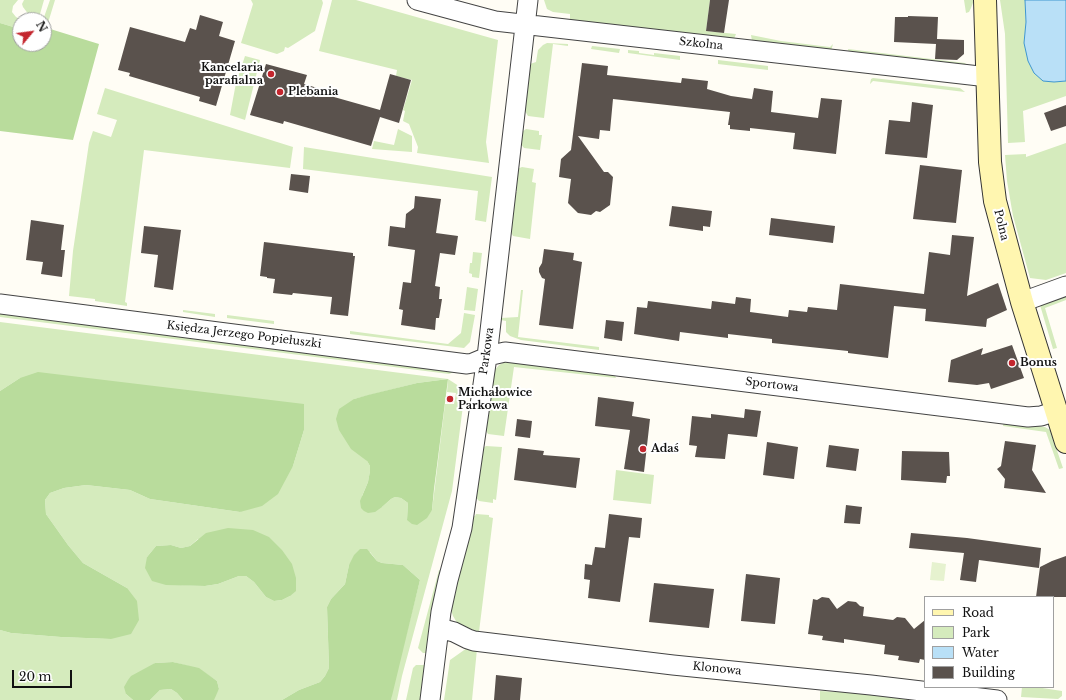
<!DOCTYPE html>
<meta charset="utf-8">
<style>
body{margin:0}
#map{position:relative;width:1066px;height:700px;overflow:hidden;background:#fffdf5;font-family:"Libre Baskerville",serif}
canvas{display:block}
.legend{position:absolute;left:924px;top:596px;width:130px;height:92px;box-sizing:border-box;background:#fff;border:1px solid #a0a0a0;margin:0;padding:5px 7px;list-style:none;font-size:12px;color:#111}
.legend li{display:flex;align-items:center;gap:8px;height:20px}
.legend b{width:20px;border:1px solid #a0a0a0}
.north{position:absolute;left:12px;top:12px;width:40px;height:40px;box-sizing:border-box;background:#fff;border:1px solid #a0a0a0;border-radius:50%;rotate:61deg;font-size:11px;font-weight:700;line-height:16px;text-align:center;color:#111}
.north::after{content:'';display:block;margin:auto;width:14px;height:18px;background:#c4262e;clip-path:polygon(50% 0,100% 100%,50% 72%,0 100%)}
.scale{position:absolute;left:12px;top:670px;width:60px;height:18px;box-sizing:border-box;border:2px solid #111;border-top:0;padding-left:5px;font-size:12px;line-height:14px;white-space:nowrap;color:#111;-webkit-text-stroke:3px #fff;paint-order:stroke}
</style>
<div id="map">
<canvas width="1066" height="700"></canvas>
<ul class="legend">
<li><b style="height:5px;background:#fff6b0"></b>Road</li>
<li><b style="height:11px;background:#d5ebbd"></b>Park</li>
<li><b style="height:11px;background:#b9e0f7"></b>Water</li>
<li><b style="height:11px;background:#5a524d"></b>Building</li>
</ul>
<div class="north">N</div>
<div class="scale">20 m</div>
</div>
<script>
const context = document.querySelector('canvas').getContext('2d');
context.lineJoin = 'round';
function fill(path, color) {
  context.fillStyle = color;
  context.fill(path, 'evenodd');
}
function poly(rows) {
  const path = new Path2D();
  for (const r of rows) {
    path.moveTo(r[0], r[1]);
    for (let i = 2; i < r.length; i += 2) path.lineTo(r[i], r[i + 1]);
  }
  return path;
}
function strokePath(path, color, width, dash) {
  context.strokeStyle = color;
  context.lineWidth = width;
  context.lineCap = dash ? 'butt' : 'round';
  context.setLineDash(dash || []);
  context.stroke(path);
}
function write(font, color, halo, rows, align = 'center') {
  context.font = font + ' "Libre Baskerville",serif';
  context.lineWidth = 4;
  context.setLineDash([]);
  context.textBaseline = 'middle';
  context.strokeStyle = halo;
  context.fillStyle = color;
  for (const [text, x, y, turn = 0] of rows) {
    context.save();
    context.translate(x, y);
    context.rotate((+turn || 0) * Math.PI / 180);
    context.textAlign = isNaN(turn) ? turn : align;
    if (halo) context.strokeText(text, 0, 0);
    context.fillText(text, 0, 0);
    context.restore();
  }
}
fill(poly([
 [0,0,18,0,13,6,12,12,16,17,22,20,20,20,20,29,0,23],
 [24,0,44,0,40,14,35,17,29,15,23,7,22,4],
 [50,0,55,0,44,36,43,20],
 [251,0,322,0,323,3,315,31,288,48,285,47,284,51,277,54,241,43,253,4],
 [332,0,356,0,498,40,486,142,489,163,417,153,418,147,409,124,403,121,405,111,403,110,412,80,396,76,397,70,319,51],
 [544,0,710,0,706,31,736,34,734,39,570,20,570,14,553,12,547,9],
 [964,0,974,0,971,8,969,12,966,13],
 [1000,0,1025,0,1026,22,1024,43,1054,82,1066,81,1066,96,1023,111,1025,142,1008,143,1005,34],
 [751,35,781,41,830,47,833,44,831,51,752,41],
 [547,43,568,44,568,46,553,44,544,118,528,116,525,111,530,64,536,62,538,50,543,45],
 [592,46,620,49,619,53,591,49],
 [848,49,965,63,968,66,888,57,883,55,881,56,849,53],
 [628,50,639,51,639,53,654,55,654,53,680,56,680,60,628,53],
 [245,56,260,60,245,120,230,115,236,83],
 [718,60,768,66,768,70,718,64],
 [873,78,960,88,965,92,873,81,870,84,871,79],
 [105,88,293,147,290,168,144,150,125,302,127,303,127,306,95,301,95,299,69,296,73,251,89,143,93,131,111,137,117,120,97,114],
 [398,129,412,136,412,152,372,149,374,141,394,145],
 [526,129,539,131,539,135,542,135,540,150,524,148,520,143,522,132],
 [1066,143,1066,273,1046,280,1030,278,1013,216,1007,181,1005,155,1026,154,1026,157],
 [304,147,492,177,486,222,475,220,478,191,303,169],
 [522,167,534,169,532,182,536,183,530,239,513,236,510,230,515,192,517,192,517,191,515,190,517,169],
 [473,252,482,253,479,278,472,277,472,274,469,273,470,263,472,263],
 [467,287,478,289,475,311,464,310],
 [521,290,523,290,518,337,599,347,599,350,521,340,510,336,506,332,506,321,501,320,501,318,518,317],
 [1066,295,1066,300,1045,308,1057,348,1053,349,1040,305],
 [183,310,215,314,215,317,183,312],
 [0,312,454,370,454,372,449,374,0,317],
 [464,313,475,315,470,342,464,348,350,334,350,331,448,344,461,333],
 [227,315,274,321,274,324,227,318],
 [0,322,448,379,465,390,452,491,402,676,397,700,391,700,392,691,420,580,403,565,382,563,377,561,370,552,349,565,345,584,331,599,327,607,329,668,325,676,320,682,299,690,282,700,213,700,219,689,217,681,199,669,173,662,155,663,126,694,133,700,0,700,0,630,11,633,61,637,111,639,127,588,83,563,68,545,46,514,45,500,50,493,64,488,86,485,130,490,150,499,240,512,293,466,304,430,304,405,20,378,0,391],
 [448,379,447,392,456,393,454,404,445,404,432,510,407,520,408,503,401,498,395,497,391,499,382,507,362,496,368,482,370,471,370,466,367,461,354,399,417,383],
 [198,539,290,596,282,600,274,601,266,597,254,582,246,576,239,576,218,584,205,586,180,585,147,557,156,546,171,545,181,548,190,546],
 [507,361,614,374,616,378,514,367,504,436,488,434,485,429,493,384,493,372,499,365],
 [1004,421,1045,427,1050,430,1063,468,1059,469,1046,432,1003,426],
 [486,446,502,447,496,500,493,499,493,503,479,501,475,496,482,449],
 [616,470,654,475,651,504,613,500],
 [476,514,489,515,489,517,493,518,479,632,475,635,459,626,453,616,451,610,453,596,456,593,454,590,472,516,475,516],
 [439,570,442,571,427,653,423,653,418,648],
 [467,648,477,649,472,700,444,700,450,660],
 [416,665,425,665,421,700,406,700,413,668],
 [1022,687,1036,687,1062,691,1062,696,1058,699,1021,697],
 [171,689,177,693,183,700,150,700,160,690],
 [839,690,934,700,820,700,820,691,836,692]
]), '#d5ebbd');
fill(poly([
 [0,23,20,29,20,44,44,44,44,36,47,28,99,44,73,140,0,131],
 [38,372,304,404,304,430,293,466,278,494,262,506,240,512,150,499,130,490,86,485,64,488,50,493,45,500,46,514,68,545,83,563,127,588,137,601,139,620,131,634,111,639,61,637,11,633,0,630,0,391,20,378],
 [448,379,434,489,432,510,427,518,417,525,412,524,407,520,408,503,401,498,395,497,391,499,382,507,375,512,368,513,364,511,361,508,360,501,368,482,370,471,370,466,367,461,351,449,339,430,336,419,339,409,354,399,368,395,417,383],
 [228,528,253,530,269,537,282,550,292,564,296,578,296,591,290,596,282,600,274,601,266,597,254,582,246,576,239,576,218,584,205,586,166,585,152,581,145,568,147,557,156,546,171,545,181,548,190,546,206,533],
 [360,549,367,549,377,561,382,563,403,565,420,580,391,700,282,700,299,690,320,682,325,676,329,668,327,607,331,599,345,584,349,565,354,555],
 [173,662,199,668,217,681,219,689,214,700,183,700,177,693,171,689,160,690,150,700,133,700,126,694,124,687,128,680,131,676,155,663]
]), '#b9dc9c');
fill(poly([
 [932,562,946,564,944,581,930,580]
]), '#e6f2cf');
const water = poly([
 [1025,0,1066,0,1066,81,1054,82,1043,81,1034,73,1028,61,1024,43,1026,22,1025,0]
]);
fill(water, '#b9e0f7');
strokePath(water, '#3f96cf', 1);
fill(poly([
 [710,0,729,0,724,33,706,31],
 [200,15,223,22,219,36,235,41,216,106,199,101,200,97,129,76,130,73,118,70,130,27,185,42,190,28,196,30],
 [908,16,938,17,937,39,964,40,964,54,957,60,935,59,936,44,894,42,895,17,908,17],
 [582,63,608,66,607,75,681,83,682,78,708,81,707,89,731,96,752,99,754,88,773,91,771,112,818,118,821,98,842,100,836,154,793,149,795,133,750,128,750,131,730,129,730,125,728,125,730,112,613,99,610,131,600,130,599,139,578,136,604,172,608,172,613,177,610,205,600,212,596,211,591,215,578,213,568,203,571,179,559,177,561,159,571,150],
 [266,64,307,75,304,84,334,93,334,97,380,110,390,74,411,80,399,123,380,117,371,146,284,121,283,124,250,115],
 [912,102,933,105,927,158,885,154,889,120,910,122],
 [1066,105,1066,126,1051,131,1044,113],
 [920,165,962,170,956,223,913,219],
 [291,174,310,176,308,193,289,190],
 [415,196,441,199,436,233,458,236,455,255,440,253,435,286,440,287,439,299,442,299,439,318,436,318,435,330,401,325,403,310,399,309,403,282,411,283,415,250,388,246,390,226,405,228,406,214,414,208],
 [672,206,712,211,710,227,703,226,703,231,669,226],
 [771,218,835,226,833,243,769,235],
 [31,220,64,225,61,250,65,250,62,277,41,274,43,262,26,260],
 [144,226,181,230,173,290,154,287,158,255,141,253],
 [952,235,974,237,967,296,998,283,1007,310,987,319,986,327,925,321,926,309,894,306,888,358,848,353,848,351,772,343,772,339,728,334,728,338,680,332,679,341,634,334,637,307,647,308,648,301,711,309,712,301,735,304,736,297,751,299,750,312,788,317,789,310,807,312,808,307,837,310,840,284,924,294,929,252,950,255],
 [264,242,353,253,353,256,355,256,348,316,330,314,332,297,293,293,292,295,273,293,275,279,267,278,267,277,260,276],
 [544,249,574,253,573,260,582,262,573,329,539,325,545,279,542,278,539,272,539,268,542,263],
 [606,320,624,322,622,341,604,338],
 [1012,345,1024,378,991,389,989,383,977,385,948,382,951,360,983,348,981,355],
 [598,397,634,402,632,416,650,419,644,472,624,469,630,430,595,426],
 [745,409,761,411,757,437,728,434,725,459,695,457,697,446,689,445,692,416,711,418,711,414,744,418],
 [517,419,532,421,530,438,515,436],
 [1005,441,1036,445,1032,470,1046,493,1004,488,1005,479,997,469,1001,466],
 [767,442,798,447,794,479,763,475],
 [829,445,859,449,856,471,826,467],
 [518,448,544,451,543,455,580,458,576,488,514,480],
 [902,451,949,452,950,476,947,476,946,483,901,480],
 [846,505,862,507,860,524,844,523],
 [609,514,642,518,640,538,629,537,620,602,588,598,590,580,584,579,585,564,592,565,595,547,605,548],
 [911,533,967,538,1041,548,1039,568,979,560,976,582,960,580,964,553,909,548],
 [1066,556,1066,597,1036,597,1040,567,1052,561],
 [746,574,780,578,775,624,741,621],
 [654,583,714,589,709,628,649,622],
 [822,597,829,598,837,609,848,601,856,602,860,606,864,607,863,616,893,620,897,617,905,618,914,629,925,620,925,660,920,659,919,663,898,660,899,656,884,654,885,645,844,639,844,643,822,640,823,636,808,634,813,599,817,600],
 [496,675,522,678,520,700,494,700]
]), '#5a524d');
const street = poly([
 [417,0,495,21,988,77],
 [1022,302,1066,286],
 [0,304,467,364,473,363,492,355,505,352,1028,417,1041,416,1056,411],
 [439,628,454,632,468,639,474,641,673,665,871,685,997,700],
 [430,700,441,612,448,580,462,528,487,357,528,0]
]);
const secondary = poly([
 [985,0,990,162,995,201,1022,302,1066,442]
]);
strokePath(street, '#444', 21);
strokePath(secondary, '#333', 24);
strokePath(street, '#fff', 19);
strokePath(secondary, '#fff6b0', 22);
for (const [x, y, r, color] of [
 [271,74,4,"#c4262e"],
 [280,92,4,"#c4262e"],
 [1012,363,4,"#c4262e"],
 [450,399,4,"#c4262e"],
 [643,449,4,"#c4262e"]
]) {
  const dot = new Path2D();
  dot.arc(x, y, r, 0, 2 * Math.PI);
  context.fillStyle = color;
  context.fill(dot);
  strokePath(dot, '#fff', 1.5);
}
write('11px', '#111', '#fff', [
 ["Szkolna",701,44,6],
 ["Polna",1001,225,76],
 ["Księdza Jerzego Popiełuszki",244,335,7],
 ["Parkowa",487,351,-82],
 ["Sportowa",772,385,7],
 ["Klonowa",717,669,6]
]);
write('bold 11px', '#111', '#fff', [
 ["Kancelaria",263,68,"right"],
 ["parafialna",263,81,"right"],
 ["Plebania",288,92],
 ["Bonus",1020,363],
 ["Michałowice",458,393],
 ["Parkowa",458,406],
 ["Adaś",651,449]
], 'left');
</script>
